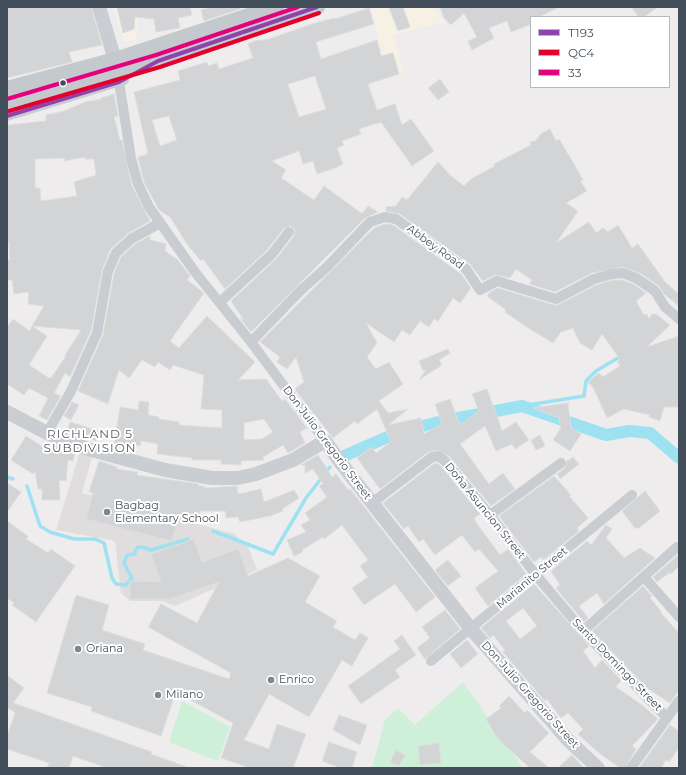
<!DOCTYPE html>
<meta charset="utf-8">
<style>
body{margin:0}
#map{position:relative;width:686px;height:775px;overflow:hidden;background:#eeecec;font-family:Montserrat,sans-serif}
canvas{display:block}
.frame{position:absolute;inset:0;border:8px solid #424f5a;pointer-events:none}
.legend{position:absolute;left:530px;top:16px;width:140px;height:72px;box-sizing:border-box;background:#fff;border:1px solid #b3b9bd;margin:0;padding:5px 7px;list-style:none;font-size:12px;color:#424f5a}
.legend li{display:flex;align-items:center;gap:8px;height:20px}
.legend b{width:20px;border:1px solid #b3b9bd}
</style>
<div id="map">
<canvas width="686" height="775"></canvas>
<div class="frame"></div>
<ul class="legend">
<li><b style="height:5px;background:#8e44ad"></b>T193</li>
<li><b style="height:5px;background:#e4002b"></b>QC4</li>
<li><b style="height:5px;background:#e5007d"></b>33</li>
</ul>
</div>
<script>
const context = document.querySelector('canvas').getContext('2d');
context.lineJoin = 'round';
function fill(path, color) {
  context.fillStyle = color;
  context.fill(path, 'evenodd');
}
function poly(rows) {
  const path = new Path2D();
  for (const r of rows) {
    path.moveTo(r[0], r[1]);
    for (let i = 2; i < r.length; i += 2) path.lineTo(r[i], r[i + 1]);
  }
  return path;
}
function strokePath(path, color, width, dash) {
  context.strokeStyle = color;
  context.lineWidth = width;
  context.lineCap = dash ? 'butt' : 'round';
  context.setLineDash(dash || []);
  context.stroke(path);
}
function write(font, color, halo, rows, align = 'center') {
  context.font = font + ' Montserrat,sans-serif';
  context.lineWidth = 4;
  context.setLineDash([]);
  context.textBaseline = 'middle';
  context.strokeStyle = halo;
  context.fillStyle = color;
  for (const [text, x, y, turn = 0] of rows) {
    context.save();
    context.translate(x, y);
    context.rotate((+turn || 0) * Math.PI / 180);
    context.textAlign = isNaN(turn) ? turn : align;
    if (halo) context.strokeText(text, 0, 0);
    context.fillText(text, 0, 0);
    context.restore();
  }
}
fill(poly([
 [113,7,139,7,136,40,124,42],
 [370,7,433,7,445,22,394,35,404,73,388,78]
]), '#f6f0e5');
fill(poly([
 [80,452,92,457,82,493,234,534,248,547,257,570,175,606,162,601,130,601,121,593,115,541,56,530]
]), '#dfddde');
fill(poly([
 [463,682,523,768,372,768,385,720,398,708,415,725],
 [182,701,230,727,218,761,169,742]
]), '#cef0d9');
strokePath(poly([
 [522,406,584,396,586,381,596,371,623,355],
 [7,477,13,479],
 [27,486,40,526,50,532,74,539,95,539,104,543,112,578,116,584,126,585,132,578,124,563,127,555,135,554,135,551,138,547,142,547,151,550,188,539],
 [213,531,273,554,306,498,330,467]
]), '#9ee2f2', 3.5);
strokePath(poly([
 [344,456,399,432,443,421,522,406,606,435,629,431,650,433,679,458]
]), '#9ee2f2', 12);
const building = poly([
 [7,7,91,7,102,45,69,52,72,62,7,78,7,7],
 [117,7,190,7,192,15,178,18,180,28,156,32,154,19,135,17,134,29,123,33,117,7],
 [213,7,240,7,240,9,204,21,201,10,213,7],
 [389,7,403,7,410,27,398,31,389,7],
 [440,7,559,7,539,17,531,17,531,24,511,32,507,21,489,28,494,38,472,50,468,41,477,37,464,13,451,25,444,18,440,7],
 [631,7,658,7,644,17,639,17,631,7],
 [369,8,374,24,316,42,321,59,377,40,381,56,393,53,399,74,368,84,377,110,395,104,402,125,411,119,434,151,412,166,381,122,359,129,361,134,342,141,344,145,337,148,343,164,335,168,317,174,313,161,303,164,299,151,272,161,286,170,281,178,314,200,324,186,361,213,363,213,368,206,378,212,365,218,251,332,240,318,244,320,231,301,277,258,294,236,295,229,290,226,284,228,267,250,225,289,203,259,201,261,187,244,170,217,159,210,144,182,138,157,148,154,134,92,180,80,178,71,207,62,208,66,217,63,219,69,253,58,248,44,254,41,269,39,312,24,334,18,335,19,369,8],
 [315,76,326,109,299,117,288,84,315,76],
 [169,116,177,140,160,146,152,120,169,116],
 [440,79,449,92,438,100,428,88,440,79],
 [114,94,118,116,114,117,120,140,122,140,132,186,150,221,127,234,110,250,102,270,91,331,70,377,65,373,54,393,61,396,47,420,39,416,48,398,29,388,24,395,7,384,7,327,13,319,30,331,32,326,47,336,29,365,49,378,51,378,66,356,65,355,81,330,32,326,44,306,28,304,29,292,14,294,12,280,7,280,7,260,10,260,9,242,7,242,7,125,46,121,46,115,64,111,85,102,101,99,101,98,114,94],
 [85,157,85,159,94,159,96,175,74,182,77,196,41,201,40,188,35,188,35,159,64,158,65,161,85,157],
 [550,129,556,141,559,139,574,164,583,180,580,181,587,191,566,203,578,211,556,243,589,222,596,233,603,228,608,232,618,225,632,248,638,244,665,282,679,294,679,306,664,294,659,286,640,273,623,267,592,273,555,292,529,284,532,280,516,269,510,278,495,275,483,281,470,264,400,214,386,211,386,207,396,206,402,197,407,200,438,162,451,176,464,186,471,179,495,166,494,164,531,145,530,142,535,141,542,133,550,129],
 [385,224,393,225,461,274,471,288,460,303,453,298,438,321,434,319,429,327,420,321,410,335,402,330,394,342,366,323,377,343,367,357,376,369,389,362,403,384,379,401,388,413,408,409,388,425,421,418,424,434,442,424,435,404,450,399,460,425,479,411,472,394,487,389,502,431,516,422,529,440,515,449,512,444,496,451,485,426,460,444,489,484,503,473,515,489,491,506,449,456,437,450,428,452,380,489,357,458,371,447,376,453,391,442,377,409,357,424,355,421,333,438,296,391,296,388,304,382,296,357,287,369,277,362,280,357,260,342,374,228,385,224],
 [150,236,150,240,166,244,165,251,178,260,190,276,187,280,204,293,170,341,179,348,207,316,255,362,238,380,266,379,282,401,285,399,307,428,300,432,305,443,288,453,283,445,263,457,264,460,241,461,241,465,221,464,221,460,192,460,192,458,157,454,158,444,141,441,140,446,127,444,127,446,114,444,120,407,138,410,139,401,149,402,148,415,159,417,159,419,179,422,179,425,222,428,222,410,201,409,204,375,173,365,170,370,158,362,155,367,142,360,129,378,119,370,108,404,78,391,103,335,114,273,121,257,135,244,150,236],
 [264,419,273,432,262,439,244,440,244,423,264,419],
 [613,280,622,280,633,284,646,293,636,301,644,315,647,314,649,319,652,314,656,314,670,325,647,347,679,336,679,407,664,407,660,421,649,417,650,415,624,409,607,418,594,389,588,382,599,373,603,377,620,366,617,362,620,359,602,334,592,350,580,343,573,328,561,332,553,343,525,326,505,312,506,310,487,296,490,292,498,288,554,305,558,305,596,285,613,280],
 [448,349,450,353,439,360,442,365,419,380,426,370,423,371,419,361,448,349],
 [72,402,79,405,71,420,64,416,72,402],
 [568,403,571,428,581,434,570,451,553,440,561,428,559,418,533,408,568,403],
 [70,422,99,431,96,441,67,431,70,422],
 [540,435,545,446,536,450,531,440,540,435],
 [26,436,46,449,47,442,75,453,73,461,68,460,66,481,59,480,60,500,42,500,42,489,38,489,35,471,33,474,11,460,26,436],
 [318,455,332,477,336,474,348,490,350,489,435,597,416,612,395,584,364,605,352,588,368,577,360,566,368,560,342,525,324,539,323,537,302,550,303,552,294,556,287,540,306,532,301,525,310,520,305,513,327,497,319,486,323,484,313,469,305,473,305,465,301,465,318,455],
 [573,457,579,464,560,479,557,474,565,468,567,461,573,457],
 [99,461,117,467,117,469,138,472,137,475,199,484,198,486,204,486,204,488,237,486,238,494,261,489,264,502,294,490,299,498,282,509,283,511,270,516,240,522,238,517,226,518,225,511,200,511,199,521,178,519,172,541,86,519,93,493,89,492,99,461],
 [435,463,440,465,480,514,474,518,475,521,500,555,508,549,526,574,488,606,475,588,498,571,479,549,475,552,462,535,435,555,423,539,419,542,408,526,404,529,383,503,435,463],
 [554,476,571,495,569,496,588,518,577,528,579,531,543,560,541,557,534,562,499,516,554,476],
 [7,483,21,492,7,512,7,483],
 [645,491,660,511,639,528,635,528,622,511,645,491],
 [7,521,28,536,26,539,48,553,51,549,75,566,36,622,12,605,14,603,7,598,7,521],
 [606,525,612,529,606,538,624,558,640,548,655,558,604,604,597,593,579,606,588,618,584,622,556,588,560,585,551,571,587,541,591,545,606,525],
 [194,539,202,562,238,549,248,576,288,558,320,576,305,602,337,621,333,627,355,640,360,633,368,638,352,666,342,660,309,717,269,694,244,740,269,749,277,724,306,734,293,768,250,768,221,758,233,723,176,692,161,736,91,711,92,707,47,693,76,595,109,605,102,630,145,644,143,650,229,679,231,673,148,627,161,604,197,623,219,582,170,599,130,599,130,581,161,582,151,554,194,539],
 [679,554,679,566,671,574,670,572,657,582,653,577,679,554],
 [448,560,461,576,448,586,435,570,448,560],
 [534,584,589,646,583,651,595,668,602,660,621,680,616,687,642,705,658,719,632,746,636,749,625,768,620,768,599,753,578,734,583,729,568,713,561,718,547,699,545,701,503,652,505,650,493,635,490,638,481,628,534,584],
 [523,608,537,626,520,639,506,621,523,608],
 [643,586,652,596,650,598,661,611,660,612,679,633,679,690,670,703,647,688,592,631,643,586],
 [445,610,460,629,425,659,417,648,430,638,422,627,445,610],
 [402,635,416,655,395,670,400,677,361,704,348,686,400,649,394,641,402,635],
 [467,640,478,654,461,668,450,654,467,640],
 [7,675,24,688,13,703,152,752,151,754,187,767,187,768,107,768,73,756,69,768,47,768,49,763,7,749,7,736,15,713,9,708,7,711,7,675],
 [509,696,525,713,527,710,549,733,530,752,549,768,530,768,498,739,486,719,501,708,499,706,509,696],
 [339,715,367,725,360,745,333,730,339,715],
 [670,725,679,731,679,748,669,762,666,760,661,768,639,768,670,725],
 [329,742,357,752,352,768,341,768,322,761,329,742],
 [439,743,441,763,420,765,418,746,439,743],
 [396,750,405,755,399,766,390,762,396,750],
 [572,755,584,768,558,768,572,755]
]);
fill(building, '#d3d4d5');
strokePath(building, '#dededf', 1);
strokePath(poly([
 [119,82,131,158,138,184,149,207,195,272,251,342,325,441],
 [7,116,124,80],
 [220,302,272,254,289,232],
 [251,342,300,291,327,267,370,222,385,217,396,219,466,269,480,290,497,281,556,299,594,279,612,274,623,273,636,278,655,291,665,307,679,319],
 [47,433,71,391,97,333,108,271,116,253,131,239,160,223],
 [372,503,432,457,438,456,444,460,490,515,536,575,583,631,667,718],
 [490,515,561,463],
 [645,578,679,617],
 [583,631,677,547],
 [431,661,632,495],
 [631,768,679,701]
]), '#c9cdd1', 10);
strokePath(poly([
 [99,7,115,60],
 [7,412,47,433,88,449,165,470,212,478,238,478,256,474,293,460,325,441,344,467,471,629,568,740,598,768]
]), '#cacdd2', 14);
strokePath(poly([
 [7,89,115,60,276,7],
 [7,105,97,80,158,61,317,7]
]), '#c4c9cd', 16);
strokePath(poly([
 [7,116,119,82,158,61,317,7]
]), '#8e44ad', 4);
strokePath(poly([
 [9,111,160,67,319,13]
]), '#e4002b', 4);
strokePath(poly([
 [7,99,156,55,298,7]
]), '#e5007d', 4);
for (const [x, y, r, color] of [
 [63,83,3.5,"#424f5a"],
 [107,512,4,"#7e868d"],
 [78,649,4,"#7e868d"],
 [271,680,4,"#7e868d"],
 [158,695,4,"#7e868d"]
]) {
  const dot = new Path2D();
  dot.arc(x, y, r, 0, 2 * Math.PI);
  context.fillStyle = color;
  context.fill(dot);
  strokePath(dot, '#fff', 1.5);
}
write('11px', '#424f5a', '#fff', [
 ["Abbey Road",435,247,36],
 ["Don Julio Gregorio Street",327,443,53],
 ["Doña Asuncion Street",485,511,51],
 ["Marianito Street",532,578,-40],
 ["Santo Domingo Street",617,665,46],
 ["Don Julio Gregorio Street",530,695,48]
]);
write('11px', '#424f5a', '#fff', [
 ["Bagbag",115,506],
 ["Elementary School",115,519],
 ["Oriana",86,649],
 ["Enrico",279,680],
 ["Milano",166,695]
], 'left');
context.letterSpacing = '1px';
write('12px', '#575c61', '#fff', [
 ["RICHLAND 5",90,434],
 ["SUBDIVISION",90,448]
]);
context.letterSpacing = '0px';
</script>
